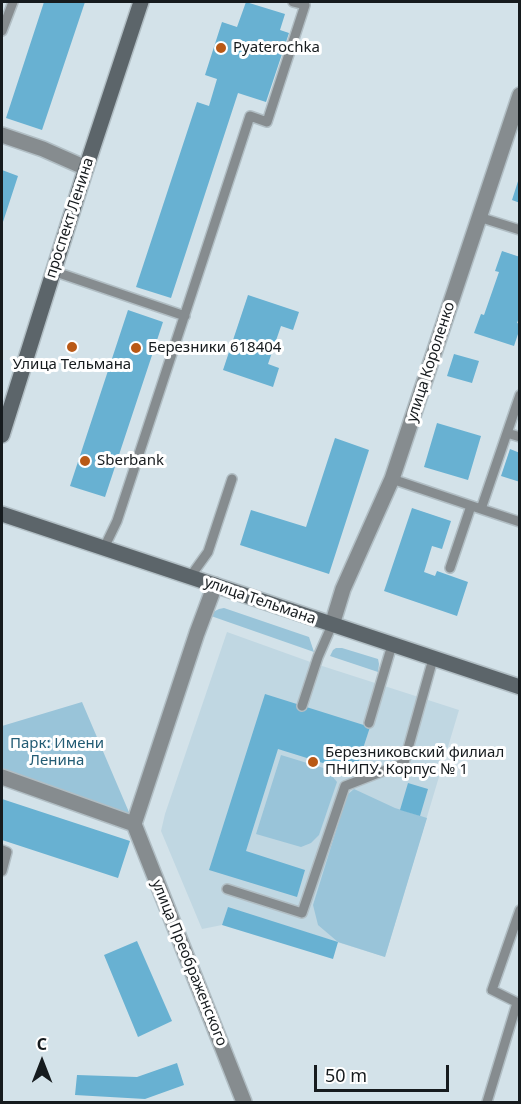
<!DOCTYPE html>
<meta charset="utf-8">
<style>
body{margin:0}
#map{position:relative;width:521px;height:1104px;overflow:hidden;background:#d3e2e9;font-family:"Noto Sans",sans-serif}
canvas{display:block}
.frame{position:absolute;inset:0;border:3px solid #161b1e;pointer-events:none}
.north{position:absolute;left:12px;top:1032px;width:60px;height:60px;-webkit-text-stroke:4px #fff;paint-order:stroke;rotate:0deg;font-size:16px;font-weight:700;line-height:24px;text-align:center;color:#161b1e}
.north::after{content:'';display:block;margin:auto;width:21px;height:27px;background:#161b1e;clip-path:polygon(50% 0,100% 100%,50% 72%,0 100%)}
.scale{position:absolute;left:314px;top:1065px;width:135px;height:27px;box-sizing:border-box;border:3px solid #161b1e;border-top:0;padding-left:8px;font-size:18px;line-height:21px;white-space:nowrap;color:#161b1e;-webkit-text-stroke:4px #fff;paint-order:stroke}
</style>
<div id="map">
<canvas width="521" height="1104"></canvas>
<div class="frame"></div>
<div class="north">С</div>
<div class="scale">50 m</div>
</div>
<script>
const context = document.querySelector('canvas').getContext('2d');
context.lineJoin = 'round';
function fill(path, color) {
  context.fillStyle = color;
  context.fill(path, 'evenodd');
}
function poly(rows) {
  const path = new Path2D();
  for (const r of rows) {
    path.moveTo(r[0], r[1]);
    for (let i = 2; i < r.length; i += 2) path.lineTo(r[i], r[i + 1]);
  }
  return path;
}
function strokePath(path, color, width, dash) {
  context.strokeStyle = color;
  context.lineWidth = width;
  context.lineCap = dash ? 'butt' : 'round';
  context.setLineDash(dash || []);
  context.stroke(path);
}
function write(font, color, halo, rows, align = 'center') {
  context.font = font + ' "Noto Sans",sans-serif';
  context.lineWidth = 6;
  context.setLineDash([]);
  context.textBaseline = 'middle';
  context.strokeStyle = halo;
  context.fillStyle = color;
  for (const [text, x, y, turn = 0] of rows) {
    context.save();
    context.translate(x, y);
    context.rotate((+turn || 0) * Math.PI / 180);
    context.textAlign = isNaN(turn) ? turn : align;
    if (halo) context.strokeText(text, 0, 0);
    context.fillText(text, 0, 0);
    context.restore();
  }
}
fill(poly([
 [227,632,316,664,459,710,385,957,228,908,222,925,202,929,161,831,165,814]
]), '#c0d7e2');
fill(poly([
 [224,608,309,637,314,652,211,616,213,612,219,609],
 [336,648,342,648,378,659,379,664,378,672,330,656,333,650],
 [82,702,134,824,2,777,2,726],
 [281,755,330,770,332,776,337,782,319,835,311,843,301,847,256,834],
 [354,789,395,808,427,818,385,957,338,942,318,925,313,905,347,795]
]), '#99c4d9');
fill(poly([
 [44,2,85,2,42,130,6,118],
 [246,2,285,14,280,30,289,33,266,102,238,93,171,298,136,287,197,102,209,106,217,79,205,75,222,22,237,27],
 [2,170,18,176,2,225],
 [519,178,520,178,520,203,512,200],
 [502,251,520,257,520,315,517,323,520,324,520,328,514,346,474,333,481,314,484,315,499,272,495,271],
 [248,295,299,312,293,330,281,326,268,364,279,368,273,387,223,370],
 [128,310,163,322,105,497,70,486],
 [454,354,479,361,472,383,447,376],
 [437,423,481,436,468,480,424,467],
 [335,438,369,450,329,574,240,545,251,510,306,527],
 [510,449,520,453,520,482,501,476],
 [412,508,451,521,442,549,432,546,424,572,435,576,437,571,468,582,457,616,384,591],
 [265,694,370,727,355,773,278,749,246,851,305,870,297,897,209,870],
 [408,783,428,789,420,816,400,810],
 [2,799,130,841,118,878,2,840],
 [228,907,338,942,333,959,222,925],
 [137,941,172,1021,138,1037,104,955],
 [177,1063,184,1085,145,1099,75,1095,77,1075,137,1077]
]), '#68b1d2');
const lane = poly([
 [2,31,13,2],
 [479,217,520,230],
 [53,271,185,316],
 [507,433,520,437],
 [392,479,481,509,520,395],
 [481,509,520,522],
 [104,548,117,521,250,116,267,122,305,5,293,2],
 [450,568,471,506],
 [190,577,208,552,232,479],
 [302,706,318,657,332,625],
 [369,723,392,645],
 [2,850,7,852,2,871],
 [227,889,302,913,345,786,404,763,433,659],
 [520,910,492,990,520,1004],
 [487,1102,517,1003]
]);
const street = poly([
 [2,135,43,149,86,168],
 [332,625,343,589,392,479,520,95],
 [2,777,134,824],
 [134,824,244,1102],
 [134,824,197,633,215,585]
]);
const secondary = poly([
 [2,435,86,168,141,2],
 [2,514,520,687]
]);
strokePath(lane, '#b1bec4', 12);
strokePath(street, '#b1bec4', 18);
strokePath(secondary, '#b1bec4', 18);
strokePath(lane, '#868c8f', 9);
strokePath(street, '#868c8f', 15);
strokePath(secondary, '#5c656a', 15);
for (const [x, y, r, color] of [
 [221,48,6,"#b95916"],
 [72,347,6,"#b95916"],
 [136,348,6,"#b95916"],
 [85,461,6,"#b95916"],
 [313,762,6,"#b95916"]
]) {
  const dot = new Path2D();
  dot.arc(x, y, r, 0, 2 * Math.PI);
  context.fillStyle = color;
  context.fill(dot);
  strokePath(dot, '#fff', 2);
}
write('15px', '#161b1e', '#fff', [
 ["Pyaterochka",233,48],
 ["Березники 618404",148,348],
 ["Улица Тельмана",72,365,"center"],
 ["Sberbank",97,461],
 ["Березниковский филиал",325,753],
 ["ПНИПУ. Корпус № 1",325,770]
], 'left');
write('15px', '#161b1e', '#fff', [
 ["проспект Ленина",70,218,-72],
 ["улица Короленко",431,362,-72],
 ["улица Тельмана",260,601,19],
 ["улица Преображенского",189,963,68]
]);
write('15px', '#235c74', '#fff', [
 ["Парк: Имени",57,744],
 ["Ленина",57,761]
]);
</script>
